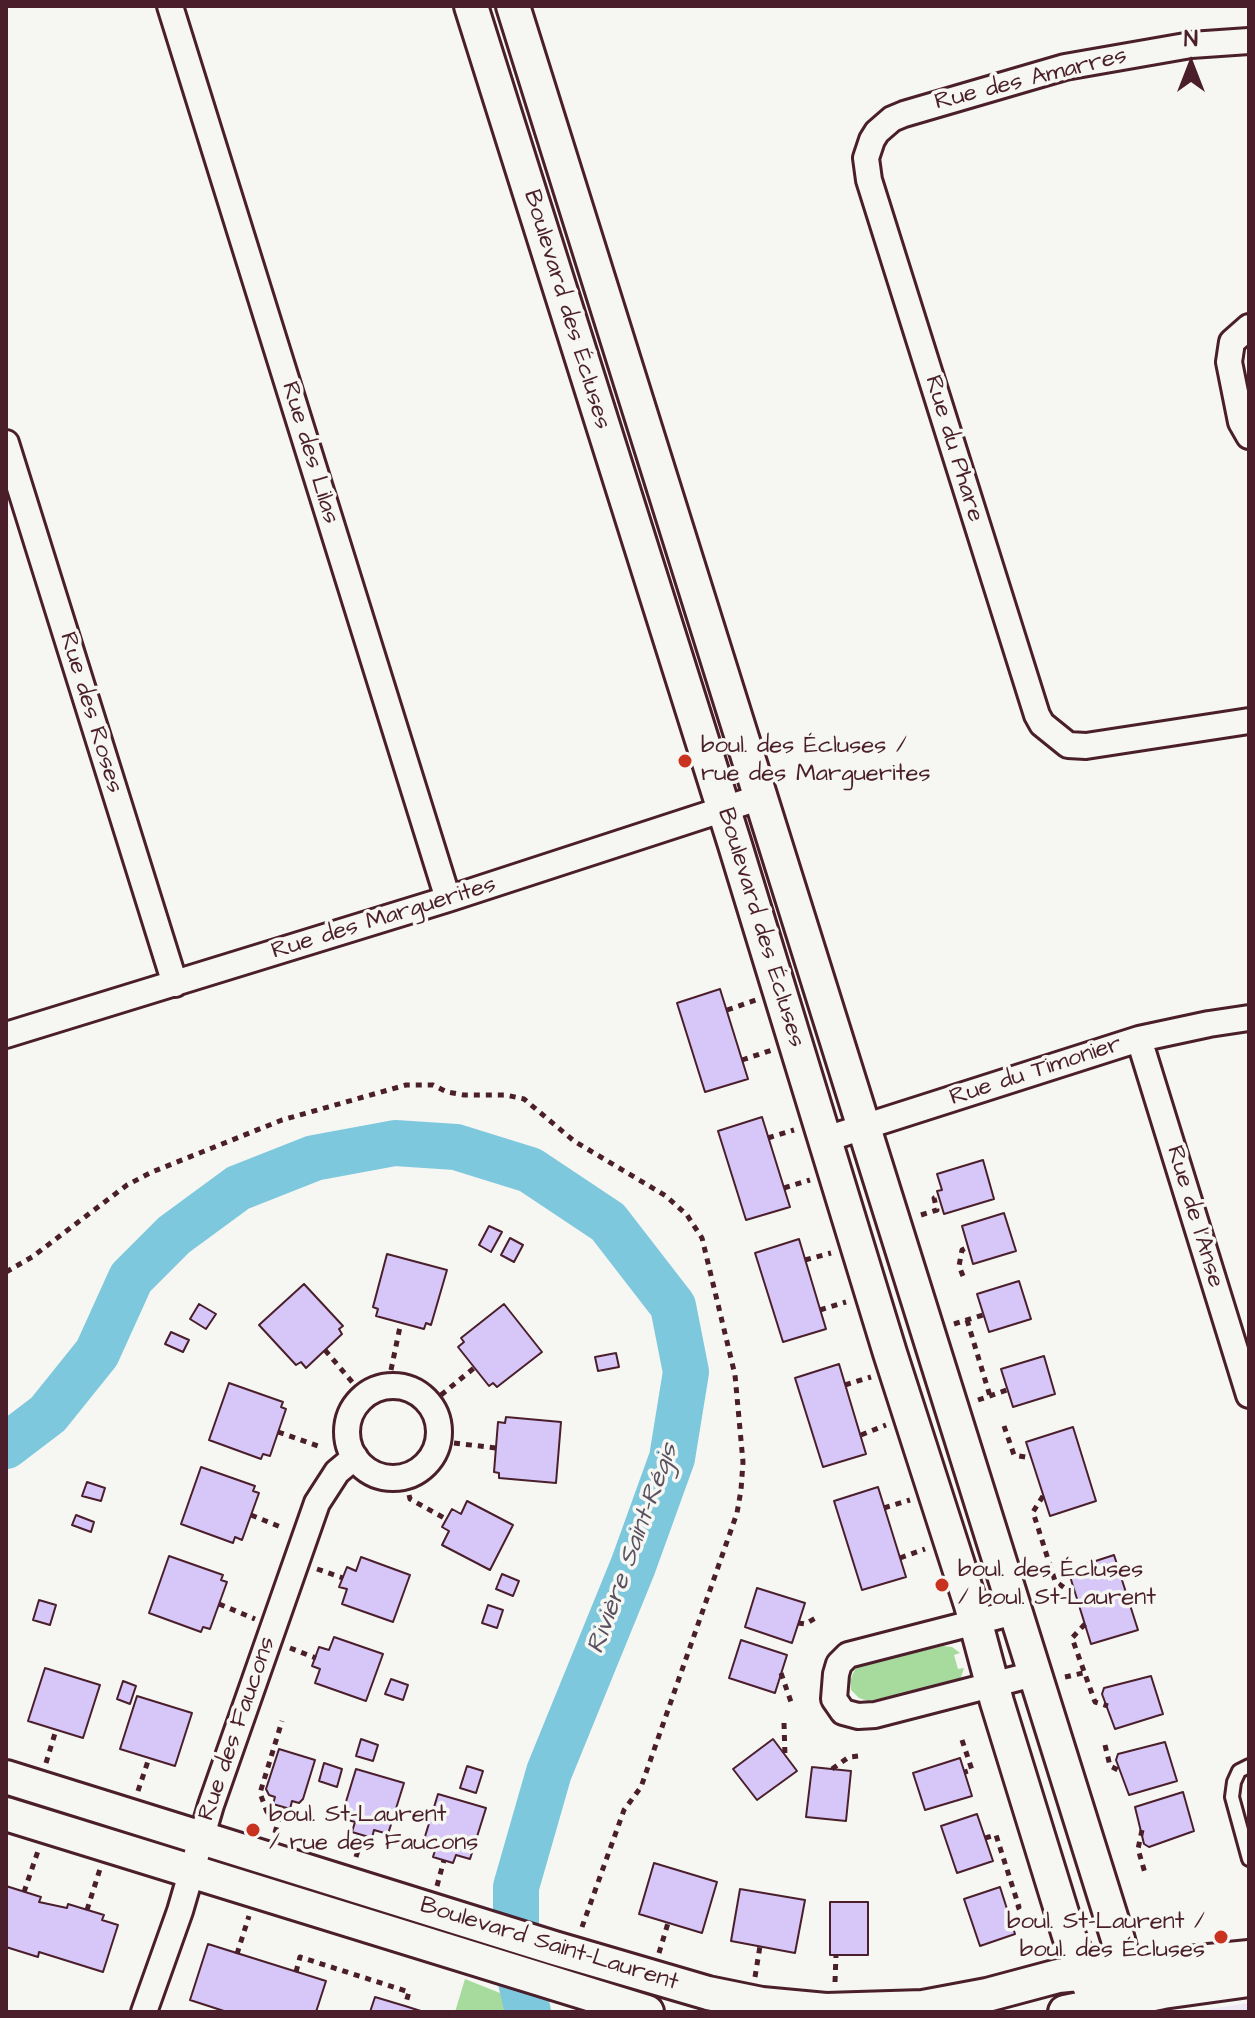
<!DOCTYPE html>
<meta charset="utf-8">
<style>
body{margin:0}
#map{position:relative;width:1255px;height:2018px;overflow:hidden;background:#f6f6f2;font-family:"Architects Daughter",sans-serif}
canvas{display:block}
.frame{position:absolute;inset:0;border:8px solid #4a1f2b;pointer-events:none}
.north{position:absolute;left:1151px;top:24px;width:80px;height:80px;-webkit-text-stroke:6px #f6f6f2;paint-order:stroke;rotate:0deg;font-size:22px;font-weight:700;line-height:32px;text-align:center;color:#4a1f2b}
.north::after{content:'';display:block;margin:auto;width:28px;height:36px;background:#4a1f2b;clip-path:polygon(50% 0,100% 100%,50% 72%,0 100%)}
</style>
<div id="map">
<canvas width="1255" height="2018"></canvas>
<div class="frame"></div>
<div class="north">N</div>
</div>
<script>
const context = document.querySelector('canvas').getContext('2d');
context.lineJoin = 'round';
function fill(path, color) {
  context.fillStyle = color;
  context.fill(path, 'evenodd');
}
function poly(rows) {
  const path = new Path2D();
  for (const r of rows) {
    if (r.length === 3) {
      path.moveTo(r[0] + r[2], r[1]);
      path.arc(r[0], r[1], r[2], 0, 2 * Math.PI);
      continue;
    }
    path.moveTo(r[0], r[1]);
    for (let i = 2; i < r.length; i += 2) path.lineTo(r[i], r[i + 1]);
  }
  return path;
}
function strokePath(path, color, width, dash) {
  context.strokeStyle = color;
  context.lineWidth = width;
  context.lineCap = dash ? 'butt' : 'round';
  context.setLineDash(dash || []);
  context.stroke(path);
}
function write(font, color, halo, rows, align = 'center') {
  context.font = font + ' "Architects Daughter",sans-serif';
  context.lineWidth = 7;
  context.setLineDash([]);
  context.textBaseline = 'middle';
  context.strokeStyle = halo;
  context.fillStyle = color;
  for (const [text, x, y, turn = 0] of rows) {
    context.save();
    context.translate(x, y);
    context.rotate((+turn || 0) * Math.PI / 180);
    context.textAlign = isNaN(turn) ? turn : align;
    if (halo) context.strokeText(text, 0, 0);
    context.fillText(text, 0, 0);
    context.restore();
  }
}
fill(poly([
 [1249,2003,1249,2012,1195,2012,1203,2010]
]), '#ede8f4');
fill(poly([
 [943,1646,952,1647,960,1653,954,1655,958,1669,964,1668,961,1677,955,1682,868,1701,859,1698,851,1690,850,1680,857,1665],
 [465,1979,505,1995,511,2012,455,2012]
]), '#a7db9d');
strokePath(poly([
 [6,1446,48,1414,97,1353,131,1278,174,1235,238,1188,314,1158,395,1143,456,1147,530,1170,608,1222,673,1306,686,1372,672,1458,633,1566,549,1772,516,1887,516,1960,528,2012]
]), '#7ec8de', 46);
const building = poly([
 [720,989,748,1079,705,1092,677,1003,720,989],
 [762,1117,790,1207,746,1220,718,1131,762,1117],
 [983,1160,994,1199,944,1214,937,1191,942,1190,937,1174,983,1160],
 [1004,1213,1016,1251,973,1264,962,1226,1004,1213],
 [489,1226,502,1232,491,1252,479,1245,489,1226],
 [510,1238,523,1245,514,1262,501,1255,510,1238],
 [799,1239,826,1329,783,1342,755,1253,799,1239],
 [387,1254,447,1270,431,1325,426,1323,424,1329,376,1316,378,1309,373,1307,387,1254],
 [1019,1281,1031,1319,989,1332,977,1294,1019,1281],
 [304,1284,343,1326,339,1329,342,1334,306,1368,301,1362,296,1365,259,1325,304,1284],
 [199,1304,216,1314,206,1329,190,1319,199,1304],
 [504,1304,542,1352,497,1387,493,1383,489,1386,458,1347,464,1342,461,1338,504,1304],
 [171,1332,189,1340,183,1352,165,1344,171,1332],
 [616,1353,619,1367,598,1371,595,1357,616,1353],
 [1044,1356,1055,1394,1013,1407,1001,1369,1044,1356],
 [839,1364,866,1454,823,1467,795,1378,839,1364],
 [229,1383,283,1402,281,1407,286,1409,270,1456,263,1454,261,1459,209,1440,229,1383],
 [506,1417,561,1422,556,1483,499,1478,499,1473,494,1472,498,1422,505,1423,506,1417],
 [1073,1427,1096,1501,1050,1516,1026,1442,1073,1427],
 [201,1467,255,1486,253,1491,259,1493,242,1540,235,1537,233,1543,181,1524,201,1467],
 [87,1482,105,1488,101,1501,82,1496,87,1482],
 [878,1487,906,1577,862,1590,834,1501,878,1487],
 [467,1501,513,1525,490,1570,442,1545,449,1531,442,1527,452,1509,461,1514,467,1501],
 [76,1515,94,1522,91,1532,72,1525,76,1515],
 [1114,1555,1138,1630,1091,1644,1068,1570,1114,1555],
 [169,1556,223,1575,221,1580,227,1582,210,1629,203,1627,201,1632,149,1613,169,1556],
 [361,1557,410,1575,393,1622,342,1604,347,1589,339,1587,347,1567,356,1571,361,1557],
 [502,1574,519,1581,513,1596,496,1589,502,1574],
 [757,1588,805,1603,792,1643,745,1627,757,1588],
 [39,1600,56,1605,50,1625,33,1620,39,1600],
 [488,1605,503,1610,497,1628,482,1623,488,1605],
 [334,1637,383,1654,366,1701,315,1683,320,1669,312,1666,319,1647,329,1650,334,1637],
 [741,1640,787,1655,775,1693,729,1678,741,1640],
 [45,1668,100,1685,83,1738,28,1721,45,1668],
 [1151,1676,1163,1714,1115,1729,1102,1694,1104,1688,1151,1676],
 [391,1679,408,1685,403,1700,385,1694,391,1679],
 [123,1681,136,1686,130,1704,117,1699,123,1681],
 [137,1696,192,1713,175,1766,120,1749,137,1696],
 [361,1739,378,1745,373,1761,356,1756,361,1739],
 [773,1739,797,1771,757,1800,733,1769,773,1739],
 [1165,1742,1177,1781,1129,1795,1116,1760,1118,1754,1165,1742],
 [279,1749,315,1760,303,1799,299,1803,292,1801,290,1809,273,1804,275,1797,269,1795,266,1789,279,1749],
 [960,1758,972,1796,925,1810,913,1773,960,1758],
 [324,1763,342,1769,337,1787,319,1781,324,1763],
 [467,1766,483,1771,476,1793,460,1788,467,1766],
 [812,1767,851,1771,846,1821,806,1817,812,1767],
 [356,1769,404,1783,388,1834,374,1830,372,1838,352,1832,355,1822,341,1818,356,1769],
 [1183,1792,1194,1831,1149,1847,1144,1844,1135,1807,1183,1792],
 [438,1794,486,1808,470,1859,456,1855,453,1863,433,1857,436,1847,423,1843,438,1794],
 [977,1814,993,1861,957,1873,941,1826,977,1814],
 [654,1863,717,1882,702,1933,639,1914,654,1863],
 [6,1886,41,1897,39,1902,67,1908,68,1904,104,1915,102,1920,118,1925,103,1972,39,1952,38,1957,6,1947,6,1886],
 [1000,1887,1015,1934,980,1946,964,1899,1000,1887],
 [740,1889,805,1900,795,1953,731,1941,740,1889],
 [830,1902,868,1902,868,1955,830,1955,830,1902],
 [208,1944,326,1981,316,2012,227,2012,190,2000,208,1944],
 [375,1997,405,2006,424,2012,370,2012,375,1997]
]);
fill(building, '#d7c6f8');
strokePath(building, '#4a1f2b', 2);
const lane = poly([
 [1249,1766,1239,1771,1234,1782,1232,1797,1249,1859]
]);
const street = poly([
 [170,6,448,899],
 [1249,41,1191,45,1065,67,904,114,892,119,877,132,872,140,866,158,869,180,1037,715,1042,724,1068,745,1086,746,1249,721],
 [1249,327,1232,342,1229,362,1241,422,1249,436],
 [6,443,175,984],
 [6,1035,448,899,761,797],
 [1139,1039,1249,1395],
 [826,1139,1139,1039,1209,1024,1249,1018],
 [393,1432,46],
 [1015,1612,848,1655,839,1664,836,1674,834,1699,843,1712,858,1716,875,1715,1034,1674],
 [144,2012,180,1911,211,1805,317,1503,337,1472,355,1457]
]);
const secondary = poly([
 [471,6,735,845,890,1353,971,1605,997,1702,1070,1939,1100,2012],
 [513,6,1117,1936,1137,2012],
 [6,1777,554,1948,708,1993,762,2004,826,2010,923,2007,987,1995,1058,1976,1249,1957],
 [6,1814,647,2012],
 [1065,2012,1163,1992,1249,1980]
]);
strokePath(lane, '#4a1f2b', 18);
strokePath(street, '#4a1f2b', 30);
strokePath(secondary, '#4a1f2b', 38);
strokePath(poly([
 [727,1010,756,1000],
 [742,1060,772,1050],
 [768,1138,794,1130],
 [784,1188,810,1180],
 [921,1215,937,1210,934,1198,939,1196],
 [805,1260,831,1253],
 [6,1272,32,1257,127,1185,152,1172,282,1120,406,1085,433,1085,447,1092,464,1095,506,1095,524,1099,574,1141,666,1196,687,1215,702,1238,735,1375,743,1462,741,1490,737,1513,641,1787,624,1810,582,1927],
 [963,1276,959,1266,962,1250,968,1247],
 [820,1310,846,1302],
 [967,1320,990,1396],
 [954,1324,983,1315],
 [325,1350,353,1383],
 [391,1370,401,1322],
 [845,1385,871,1377],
 [441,1395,474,1368],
 [978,1400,1007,1390],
 [1004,1426,1014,1455,1031,1458],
 [278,1432,318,1446],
 [861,1435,886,1425],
 [454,1443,496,1448],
 [409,1495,410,1499,446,1519],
 [1043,1496,1033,1512,1055,1581,1066,1589,1073,1589],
 [884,1508,910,1500],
 [251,1515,283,1528],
 [900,1558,925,1549],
 [317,1569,343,1578],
 [219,1604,255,1619],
 [798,1623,805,1624,819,1616],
 [1085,1624,1072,1638,1095,1702,1108,1706],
 [290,1648,316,1658],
 [781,1673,791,1702],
 [1065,1677,1083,1673],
 [784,1723,785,1756],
 [962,1740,972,1770,965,1772],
 [1105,1745,1110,1766,1122,1772],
 [46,1763,56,1730],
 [832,1769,849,1757,858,1756],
 [138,1791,149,1758],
 [279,1817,267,1812,260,1793,282,1721],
 [1142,1830,1138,1849,1145,1873],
 [275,1833,282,1807],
 [985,1838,996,1835,1019,1907,1008,1911],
 [356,1857,363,1835],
 [437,1886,444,1860],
 [24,1892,38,1851],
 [87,1910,100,1869],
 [659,1953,668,1923],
 [237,1954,249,1916],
 [296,1972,300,1957,409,1992,405,2006],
 [755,1977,760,1946],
 [835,1982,836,1955]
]), '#4a1f2b', 5, [6, 6]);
strokePath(lane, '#f6f6f2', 12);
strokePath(street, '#f6f6f2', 24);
strokePath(secondary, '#f6f6f2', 32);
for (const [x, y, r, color] of [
 [685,761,8,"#c8321e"],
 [942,1585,8,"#c8321e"],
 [253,1830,8,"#c8321e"],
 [1221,1937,8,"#c8321e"]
]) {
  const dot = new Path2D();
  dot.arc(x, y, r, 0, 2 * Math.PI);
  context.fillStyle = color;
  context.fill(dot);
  strokePath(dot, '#f6f6f2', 3);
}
write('24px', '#4a1f2b', '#f6f6f2', [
 ["Rue des Amarres",1031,80,-14],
 ["Boulevard des Écluses",566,310,73],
 ["Rue du Phare",953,449,73],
 ["Rue des Lilas",309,453,73],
 ["Rue des Roses",90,713,73],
 ["Rue des Marguerites",384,919,-17],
 ["Boulevard des Écluses",760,928,73],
 ["Rue du Timonier",1036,1072,-18],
 ["Rue de l'Anse",1194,1217,73],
 ["Rue des Faucons",238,1729,-71],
 ["Boulevard Saint-Laurent",549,1945,17]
]);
write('24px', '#4a1f2b', '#f6f6f2', [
 ["boul. des Écluses /",701,747],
 ["rue des Marguerites",701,775],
 ["boul. des Écluses",958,1571],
 ["/ boul. St-Laurent",958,1599],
 ["boul. St-Laurent",269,1816],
 ["/ rue des Faucons",269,1844],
 ["boul. St-Laurent /",1205,1923,"right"],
 ["boul. des Écluses",1205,1951,"right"]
], 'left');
write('italic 26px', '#5a5261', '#f6f6f2', [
 ["Rivière Saint-Régis",634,1549,-70]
]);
</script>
